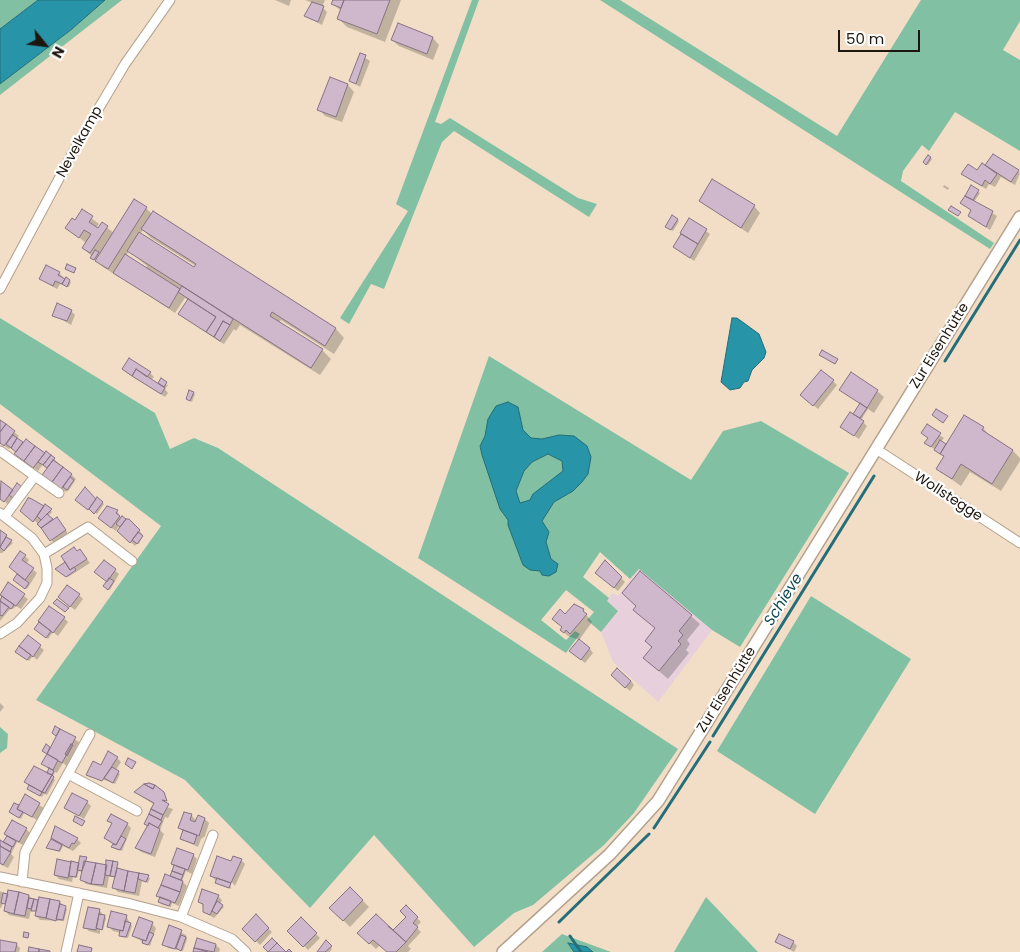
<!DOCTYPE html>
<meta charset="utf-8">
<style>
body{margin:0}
#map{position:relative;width:1020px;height:952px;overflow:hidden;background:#f2dec7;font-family:Poppins,sans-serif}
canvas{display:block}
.north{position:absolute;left:20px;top:20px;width:50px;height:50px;-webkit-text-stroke:4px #fff;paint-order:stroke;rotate:119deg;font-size:14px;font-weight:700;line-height:20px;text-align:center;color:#1e170f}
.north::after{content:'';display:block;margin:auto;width:18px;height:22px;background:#1e170f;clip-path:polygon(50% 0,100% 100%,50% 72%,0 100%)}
.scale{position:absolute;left:838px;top:30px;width:82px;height:22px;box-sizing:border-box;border:2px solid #1e170f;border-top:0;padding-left:6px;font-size:15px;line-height:18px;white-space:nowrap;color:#1e170f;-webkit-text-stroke:4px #fff;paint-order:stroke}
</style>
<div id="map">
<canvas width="1020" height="952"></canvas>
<div class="north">N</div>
<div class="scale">50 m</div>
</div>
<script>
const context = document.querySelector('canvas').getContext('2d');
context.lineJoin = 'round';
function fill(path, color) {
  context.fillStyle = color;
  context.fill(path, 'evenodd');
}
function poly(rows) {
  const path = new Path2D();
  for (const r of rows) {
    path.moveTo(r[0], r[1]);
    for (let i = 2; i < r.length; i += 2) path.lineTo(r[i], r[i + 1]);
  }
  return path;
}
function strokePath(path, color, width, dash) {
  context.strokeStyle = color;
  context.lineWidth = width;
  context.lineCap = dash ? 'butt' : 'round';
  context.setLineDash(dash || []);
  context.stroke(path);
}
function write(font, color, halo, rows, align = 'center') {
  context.font = font + ' Poppins,sans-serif';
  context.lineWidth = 4.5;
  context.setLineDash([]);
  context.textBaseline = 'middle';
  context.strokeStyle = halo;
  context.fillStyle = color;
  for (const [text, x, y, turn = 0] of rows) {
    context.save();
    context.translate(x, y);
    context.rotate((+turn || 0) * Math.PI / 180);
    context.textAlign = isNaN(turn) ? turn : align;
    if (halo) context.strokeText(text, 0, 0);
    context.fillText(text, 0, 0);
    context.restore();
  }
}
fill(poly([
 [639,569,712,630,658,702,613,662,601,632,618,611,606,601,613,593,618,596]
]), '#e7d0dc');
fill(poly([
 [0,0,38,0,0,29],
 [105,0,122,0,0,95,0,84,72,29],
 [472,0,479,0,435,122,441,124,450,118,578,198,597,204,589,217,454,131,442,142,384,289,371,284,349,324,340,318,408,211,396,204],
 [600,0,620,0,837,136,921,0,1020,0,1020,21,1003,50,1020,60,1020,151,955,112,929,151,922,145,903,171,901,181,994,243,990,249],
 [0,318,155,413,170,449,194,438,218,448,678,749,634,813,604,845,533,905,514,913,474,947,374,835,310,908,185,780,36,700,161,526,0,404],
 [489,356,691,480,723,431,761,421,849,473,740,647,712,630,639,569,630,579,600,552,583,577,609,598,607,601,618,611,601,632,587,620,594,612,566,590,541,620,566,640,575,631,580,634,566,653,418,558],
 [811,596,911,659,815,814,717,751],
 [0,727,8,734,7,748,0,753],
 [706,897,758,952,674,952],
 [562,934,611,952,542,952]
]), '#82c0a3');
const water = poly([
 [38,0,105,0,72,29,0,84,0,29,38,0],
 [732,318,737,318,759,334,766,352,764,358,752,370,748,381,744,382,740,388,730,390,721,382,732,318],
 [508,402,518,407,523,430,531,438,542,439,559,435,574,436,587,446,591,457,588,474,582,482,573,491,554,502,542,521,549,532,546,542,551,559,558,564,556,572,549,576,542,575,540,571,530,570,523,565,508,525,508,520,500,509,482,455,480,446,485,436,488,419,496,406,508,402],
 [548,454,562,461,563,471,533,494,530,500,520,503,516,491,524,471,532,462,548,454],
 [568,943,587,947,593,952,574,952,568,943]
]);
fill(water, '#2794a7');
strokePath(water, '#246e79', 1);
fill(poly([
 [275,0,291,0,289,6],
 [305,0,325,0,322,7,327,12,322,25,305,16,313,3],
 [334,0,401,0,385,42,347,27,338,18,341,11,333,4],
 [398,25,433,38,439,45,433,60,399,46,392,40],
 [361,55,370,61,360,87,351,81],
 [331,79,348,85,354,92,342,122,325,116,319,109],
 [928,156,932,159,928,165,924,162],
 [993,156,1020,173,1015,185,1001,177,995,187,989,184,986,189,963,174,978,172,986,167],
 [944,185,949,188,948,190,943,187],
 [972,187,980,193,974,202,997,216,990,230,973,219,969,215,972,211,962,203],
 [700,201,754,206,760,213,748,233],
 [146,208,152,214,153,212,336,329,344,338,334,354,281,320,279,323,322,350,331,359,320,375,240,325,236,331,234,329,224,344,220,342,179,314,188,300,185,298,175,313,115,273,114,274,103,267,83,248,86,243,67,228,75,222,82,211,99,224,96,228,98,230,102,224,114,233],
 [143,230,151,238,196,266,194,269,140,234],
 [129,251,147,266,146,268,126,256],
 [689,219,710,234,694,261,675,247],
 [677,220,679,221,673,231,669,228],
 [59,273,63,277,62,279,71,282,69,287,60,284,57,289,40,279],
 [71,311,75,315,71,325,54,315],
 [127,373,150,373,154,377,151,380,163,388,160,383,168,385,165,389,168,393,165,397],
 [833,381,837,385,818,409,806,399],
 [841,389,877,391,884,397,874,413,868,409,861,420,867,426,859,439,843,428,859,417,855,414,860,404],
 [193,393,195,394,192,402,187,399],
 [0,421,19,436,16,439,54,459,76,479,69,490,66,492,48,479,49,468,43,464,38,471,20,458,18,452,11,447,9,449,0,443],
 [927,426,944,438,941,442,947,446,983,428,991,437,1013,451,1020,458,1020,461,1001,491,970,472,961,486,937,469,945,457,926,443,929,439,923,433],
 [1,482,13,491,23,490,9,505,0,498],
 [98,499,104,504,97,514,81,504],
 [46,506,52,512,48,516,53,521,57,518,69,535,55,545,42,527,22,510],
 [117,511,122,519,129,520,143,535,139,544,137,543,135,546,119,531,122,528,119,525,116,531,103,522],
 [0,532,13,543,2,553,0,553],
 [77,552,83,554,90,563,68,577,57,569],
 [25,556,29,560,26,564,37,573,27,589,15,580,19,574,11,567],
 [104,561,119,574,110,590,104,586,108,582],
 [605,562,625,582,618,591,600,576],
 [8,584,28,599,21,609,16,606,13,609,11,608,0,621,0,601],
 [79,595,83,599,75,610,63,601],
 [580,607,592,622,579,640,568,636,561,630,566,616],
 [637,607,691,616,700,624,687,640,690,644,686,650,689,653,668,679,653,666,653,647,656,629],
 [64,618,68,622,58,636,53,632,48,639,36,629,41,622],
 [28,637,44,650,37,660,33,656,29,661,18,653],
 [590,649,593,653,585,663,575,655],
 [616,679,631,681,634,685,630,691],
 [0,703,4,707,0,712],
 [56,728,79,742,67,766,63,763,57,773,55,772,53,777,55,780,47,795,44,794,42,797,30,791,30,786,26,782,52,777,49,772,50,770,43,764,48,754,43,751,46,746,51,748,58,736,55,735],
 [117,758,121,762,115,771,120,774,115,784,91,775,91,778,87,774],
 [162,792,167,807,173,809,168,818,165,817,160,830,164,834,155,857,141,852,137,848,149,826,145,823,155,805,136,793],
 [25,796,44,808,37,820,24,813,21,819,12,814,19,807],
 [87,802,91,806,84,819,66,808],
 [191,815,197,821,205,819,209,823,205,836,201,839,198,847,181,839,184,832,180,828],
 [109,821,127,824,131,828,122,851,115,849,114,845,105,838,113,824],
 [26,829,30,833,23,845,17,842,11,854,14,857,8,868,0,864,0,842,4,844,8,837,5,834],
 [52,838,77,839,81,843,73,851,63,846,60,852,47,848],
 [193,855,197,859,192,874,186,871,182,881,187,886,179,906,172,903,171,907,161,904,160,902,175,866,172,864],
 [86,858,87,863,107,867,118,864,119,865,118,870,150,878,148,883,142,881,139,896,118,892,114,888,119,865,116,865,113,877,109,876,107,888,86,884,82,880,83,872,79,871,77,878,73,877,72,882,59,879,55,875,58,861,80,864],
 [241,860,245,864,235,886,230,880,231,889,218,884,212,876,231,863],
 [350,888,369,907,350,927,331,908],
 [0,891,6,895,1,908,0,908],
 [29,896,39,903,60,902,67,909,64,921,40,920,36,916,37,912,31,910,29,919,9,915,5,911],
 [218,896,222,900,220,904,224,907,214,918,204,912,203,905,199,901],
 [406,907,421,922,416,927,421,932,408,946,411,949,408,952,388,952,380,945,376,949,359,933,393,932,407,917],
 [99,910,106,918,103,930,100,930,100,934,89,931,85,927],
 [126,916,132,926,128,938,122,937,121,933,113,931,109,927],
 [256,916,272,932,260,945,244,929],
 [301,919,320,938,308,950,289,931],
 [152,924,156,928,150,946,133,936],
 [170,927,186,935,187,939,183,951,168,948,164,944],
 [198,940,216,945,220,949,219,952,194,952],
 [0,941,16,944,20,948,19,952,0,952],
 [776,941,793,942,797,946,794,952],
 [326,942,332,948,330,952,319,952]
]), '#0003');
strokePath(poly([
 [945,361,1020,240],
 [713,736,874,476],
 [654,828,710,742],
 [559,922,649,834],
 [570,936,581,952]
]), '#246e79', 3);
const building = poly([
 [333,0,344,0,341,8,331,4,333,0],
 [344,0,390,0,377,34,337,19,344,0],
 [312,2,324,6,318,22,304,16,312,2],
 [398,23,433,37,427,54,391,40,398,23],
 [360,53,366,55,356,84,349,81,360,53],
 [330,77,348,84,336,117,317,110,330,77],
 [993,154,1019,170,1011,182,985,165,993,154],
 [928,155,931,157,926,165,923,162,928,155],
 [982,163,997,174,990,184,985,180,982,186,961,174,968,164,977,170,982,163],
 [712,179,755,205,741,228,699,201,712,179],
 [971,185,979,190,973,200,965,196,971,185],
 [965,196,993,211,986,227,968,216,971,210,960,203,965,196],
 [134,199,147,207,108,269,95,261,134,199],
 [951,206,961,212,958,216,948,210,951,206],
 [82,209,93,216,89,222,98,228,102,222,108,226,90,253,82,248,91,234,84,230,79,238,65,228,72,218,75,220,82,209],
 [153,211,336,328,325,346,272,312,270,316,323,349,311,368,127,251,139,232,194,267,196,264,141,229,153,211],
 [672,215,678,219,671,230,665,227,672,215],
 [689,218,707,229,698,244,680,233,689,218],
 [681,234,698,244,690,258,673,247,681,234],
 [95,250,99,252,94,260,90,258,95,250],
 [125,254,180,289,169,308,113,273,125,254],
 [67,264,76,268,74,273,65,269,67,264],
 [46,265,60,272,58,275,65,279,62,284,55,281,53,286,39,279,46,265],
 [66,277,70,280,67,287,62,284,66,277],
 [182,286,233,319,230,325,223,321,214,337,206,332,216,317,178,292,182,286],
 [188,299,216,317,206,332,178,314,188,299],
 [57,303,72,310,67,321,52,316,57,303],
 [223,321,230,325,220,341,214,337,223,321],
 [822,350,838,359,835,364,819,355,822,350],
 [129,358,151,372,147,377,136,369,132,376,122,369,129,358],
 [136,369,165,388,161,394,132,376,136,369],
 [821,370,834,380,813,406,800,395,821,370],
 [851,372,878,390,867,408,839,390,851,372],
 [161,378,167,382,164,387,158,383,161,378],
 [189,390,194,392,190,401,186,399,189,390],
 [860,403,867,408,860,418,853,414,860,403],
 [936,409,948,416,943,423,932,415,936,409],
 [850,412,864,421,854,436,840,427,850,412],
 [964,415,984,427,982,430,1013,450,992,484,961,464,952,479,936,469,944,456,940,454,964,415],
 [0,420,6,424,0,432,0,420],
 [6,424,15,431,4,446,0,443,0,432,6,424],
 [927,424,941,433,931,447,924,443,928,438,921,433,927,424],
 [13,435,17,438,11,448,6,444,13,435],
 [17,438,23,442,16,452,11,448,17,438],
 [26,439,35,446,24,461,14,454,26,439],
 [940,440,946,444,940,454,934,450,940,440],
 [35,446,45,453,33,468,24,461,35,446],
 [46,451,51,455,43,465,38,462,46,451],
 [51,455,55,458,47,468,43,465,51,455],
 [53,460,63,467,52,482,42,475,53,460],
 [63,467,72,474,61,489,52,482,63,467],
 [70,477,74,480,67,490,63,487,70,477],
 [1,481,13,490,4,502,0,499,1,481],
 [17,483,22,487,14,499,9,495,17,483],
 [85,487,96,499,88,510,75,500,85,487],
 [97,497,103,502,94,514,89,509,97,497],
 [28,498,30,498,44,506,33,522,20,511,28,498],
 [45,504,52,509,41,520,37,516,45,504],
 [107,506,118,510,116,513,120,516,111,528,98,518,107,506],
 [47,514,53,519,41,528,37,524,47,514],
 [122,516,126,519,120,527,116,524,122,516],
 [57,517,66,530,50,541,41,528,57,517],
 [126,519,129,519,140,530,130,543,117,531,126,519],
 [0,530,7,535,0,547,0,530],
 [138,532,143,536,137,544,132,540,138,532],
 [6,537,12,540,4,551,0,547,6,537],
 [74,547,77,551,80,549,87,559,70,570,61,556,74,547],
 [20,551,26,555,22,560,34,568,25,580,9,567,20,551],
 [104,560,116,569,107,582,94,572,104,560],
 [605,560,622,577,614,588,595,573,605,560],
 [65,562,70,570,74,567,76,570,66,577,55,569,65,562],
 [640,571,692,615,679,631,683,635,678,641,681,644,659,671,643,658,652,647,645,641,655,628,633,610,636,606,622,593,640,571],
 [17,574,29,583,25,589,13,580,17,574],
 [109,578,114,581,108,590,103,586,109,578],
 [8,582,25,594,16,606,0,595,8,582],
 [67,585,80,594,70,607,58,597,67,585],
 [2,596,14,605,11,609,0,601,2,596],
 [57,599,69,608,65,612,53,603,57,599],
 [0,601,9,607,2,616,0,615,0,601],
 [574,604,584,609,583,611,587,614,570,634,566,630,564,633,560,630,562,627,552,619,560,609,565,614,574,604],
 [49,606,65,617,53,633,38,621,49,606],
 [39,622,51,631,46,638,34,629,39,622],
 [28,635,41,645,33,657,19,646,28,635],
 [579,639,590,648,581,660,569,651,579,639],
 [19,646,31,655,27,660,15,652,19,646],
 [617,668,631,681,625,688,611,675,617,668],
 [55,726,60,729,56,736,52,733,55,726],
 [60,729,76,737,62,763,47,754,60,729],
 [46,744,50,747,47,754,42,751,46,744],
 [71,744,73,745,67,756,65,754,71,744],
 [108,751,118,757,102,781,86,775,93,761,101,765,108,751],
 [47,754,58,760,53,770,41,764,47,754],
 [128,758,136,762,132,769,125,764,128,758],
 [34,766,52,775,42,792,24,782,34,766],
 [112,767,119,771,113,783,104,778,112,767],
 [49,768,54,771,52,775,47,773,49,768],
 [52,775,54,777,45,793,42,792,52,775],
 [149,783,155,785,153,789,144,784,149,783],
 [144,784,153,789,155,785,164,792,167,801,162,800,169,804,163,815,151,809,154,803,134,792,144,784],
 [29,785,42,792,40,796,27,789,29,785],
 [72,793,88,801,79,816,64,808,72,793],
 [25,794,40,803,32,817,17,809,25,794],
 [14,803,19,805,17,809,23,812,19,818,9,812,14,803],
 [151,809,163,815,161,820,149,814,151,809],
 [184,812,192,814,190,820,195,822,198,815,205,818,199,836,178,828,184,812],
 [111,814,128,823,116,845,104,838,112,823,107,821,111,814],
 [149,814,162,821,158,828,149,823,148,826,144,824,149,814],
 [75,816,85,821,82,826,73,821,75,816],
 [12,820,27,828,19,842,4,834,12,820],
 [149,823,160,829,151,854,135,848,149,823],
 [55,826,78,838,74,844,72,843,69,848,51,838,55,826],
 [183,830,197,835,194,844,180,839,183,830],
 [7,836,16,841,13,847,3,842,7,836],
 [121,836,126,839,120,850,111,847,113,844,116,845,121,836],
 [51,839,62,845,59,851,46,848,51,839],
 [0,840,12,847,10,852,0,846,0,840],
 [0,846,11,852,3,865,0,863,0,846],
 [177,848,194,854,188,870,171,864,177,848],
 [80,856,87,857,82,871,77,870,80,856],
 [217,856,231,861,233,856,242,859,231,883,210,876,217,856],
 [57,859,71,862,68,878,54,875,57,859],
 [106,860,113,861,110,876,105,875,106,860],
 [71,861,79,863,76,877,69,876,71,861],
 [84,861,96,863,91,884,80,880,84,861],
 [113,861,118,862,115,877,110,876,113,861],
 [96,863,107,865,103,885,91,884,96,863],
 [174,865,185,869,183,875,172,871,174,865],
 [117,868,128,871,124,891,112,888,117,868],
 [128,871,139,873,135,893,124,891,128,871],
 [172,871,183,875,181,880,170,876,172,871],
 [139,873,149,875,146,882,138,879,139,873],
 [165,874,183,881,180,892,161,885,165,874],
 [217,878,231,883,229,888,215,883,217,878],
 [161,885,180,892,175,903,156,896,161,885],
 [350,887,363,900,343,921,329,908,350,887],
 [202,889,219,895,210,915,203,912,203,904,198,902,202,889],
 [8,890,19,892,14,914,4,911,8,890],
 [19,892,29,895,25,916,14,914,19,892],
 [3,893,8,894,5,904,1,903,3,893],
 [39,897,50,899,46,918,35,916,39,897],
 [160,897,171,901,169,906,158,902,160,897],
 [29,898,34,899,31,909,27,908,29,898],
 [34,899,38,900,36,911,31,911,34,899],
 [50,899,60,901,56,921,46,918,50,899],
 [217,901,223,905,217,914,212,911,217,901],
 [60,904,66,906,63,920,56,919,60,904],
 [406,905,418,917,413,923,418,927,406,942,388,926,393,930,406,917,400,911,406,905],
 [88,907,100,909,96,930,83,928,88,907],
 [111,911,127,915,123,931,107,927,111,911],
 [99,914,105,915,102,930,96,928,99,914],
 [256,914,269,928,255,942,242,929,256,914],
 [376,914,406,942,396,952,387,952,373,940,369,944,357,933,376,914],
 [139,917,153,922,146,941,132,936,139,917],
 [301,917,317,933,303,947,287,931,301,917],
 [125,921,131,923,126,937,119,936,120,930,123,931,125,921],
 [169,925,182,930,175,949,162,945,169,925],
 [24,932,29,933,28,938,23,937,24,932],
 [149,932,154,934,148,945,142,943,143,940,146,941,149,932],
 [779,934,794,941,790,949,775,942,779,934],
 [181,935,186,937,181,951,176,948,181,935],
 [197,938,216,944,214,952,194,948,197,938],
 [272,938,277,943,268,952,263,947,272,938],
 [0,940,17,943,15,952,0,952,0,940],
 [326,940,332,946,325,952,317,952,326,940],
 [277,943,286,952,289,949,292,952,268,952,277,943],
 [79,945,92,948,91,952,77,952,79,945],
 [29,947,39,949,39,952,28,952,29,947],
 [194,948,208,952,193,952,194,948],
 [39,949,50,951,50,952,39,952,39,949]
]);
fill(building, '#cfb8cc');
strokePath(building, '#877284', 1);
const minor = poly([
 [0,289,77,145,125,64,170,0],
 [876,449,1020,543],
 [0,451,35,476],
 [0,513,32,538,44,554,47,568,47,583,40,598,17,623,0,634],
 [5,516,35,476,59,493],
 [44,554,88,527,132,561],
 [68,774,137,811],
 [0,877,131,904,181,917,232,939,246,952],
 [22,882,25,852,90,734],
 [181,917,213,835],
 [66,952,79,893]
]);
const tertiary = poly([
 [503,952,610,854,658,801,1020,217]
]);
strokePath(minor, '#b4a18c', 11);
strokePath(tertiary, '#b4a18c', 14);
strokePath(minor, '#fff', 9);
strokePath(tertiary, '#fff', 11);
write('14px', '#1e170f', '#fff', [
 ["Nevelkamp",80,142,-61],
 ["Zur Eisenhütte",940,346,-58],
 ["Wollstegge",948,497,33],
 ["Zur Eisenhütte",727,690,-58]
]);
write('italic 15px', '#094852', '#fff', [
 ["Schieve",784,600,-58]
]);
</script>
